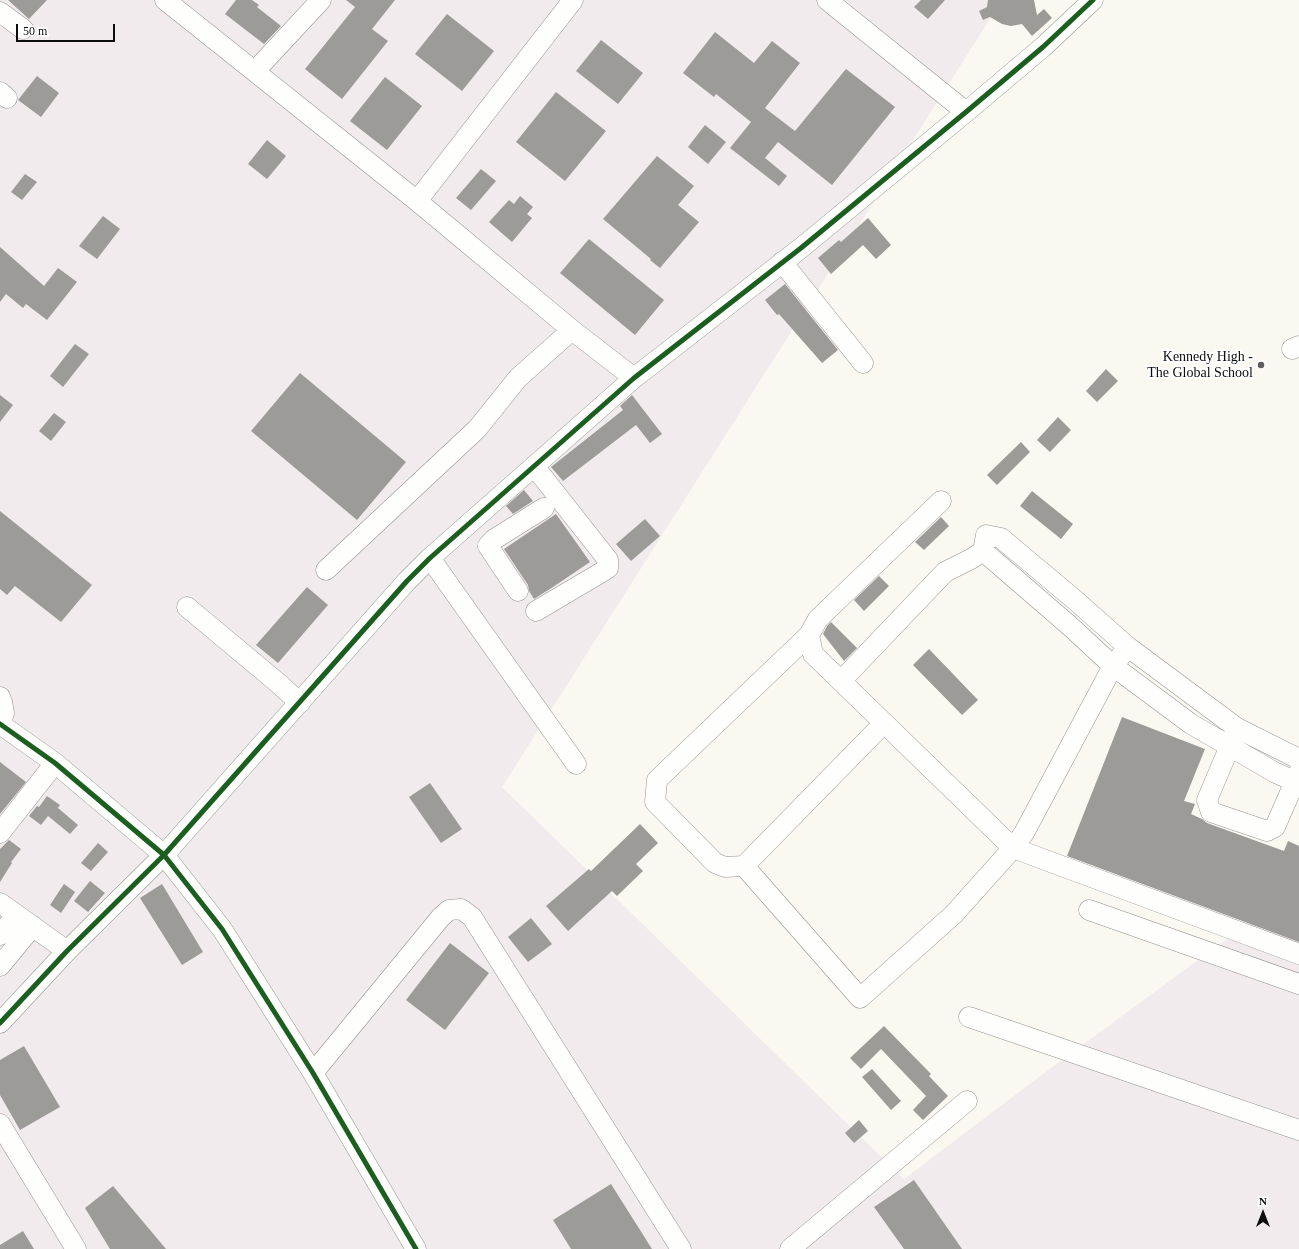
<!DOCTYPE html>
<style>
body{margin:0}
#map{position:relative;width:1299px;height:1249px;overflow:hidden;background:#faf8f1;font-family:Georgia,serif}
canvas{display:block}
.north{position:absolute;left:1243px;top:1193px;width:40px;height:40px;-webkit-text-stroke:3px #fff;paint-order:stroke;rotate:0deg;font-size:11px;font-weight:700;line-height:16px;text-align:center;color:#0d0d0d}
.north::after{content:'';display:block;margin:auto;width:14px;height:18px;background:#0d0d0d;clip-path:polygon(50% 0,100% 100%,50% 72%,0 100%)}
.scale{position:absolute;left:16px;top:24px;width:99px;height:18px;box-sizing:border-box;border:2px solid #0d0d0d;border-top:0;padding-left:5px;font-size:12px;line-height:14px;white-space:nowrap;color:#0d0d0d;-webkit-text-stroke:3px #fff;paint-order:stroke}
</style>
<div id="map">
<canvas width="1299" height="1249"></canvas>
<div class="north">N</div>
<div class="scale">50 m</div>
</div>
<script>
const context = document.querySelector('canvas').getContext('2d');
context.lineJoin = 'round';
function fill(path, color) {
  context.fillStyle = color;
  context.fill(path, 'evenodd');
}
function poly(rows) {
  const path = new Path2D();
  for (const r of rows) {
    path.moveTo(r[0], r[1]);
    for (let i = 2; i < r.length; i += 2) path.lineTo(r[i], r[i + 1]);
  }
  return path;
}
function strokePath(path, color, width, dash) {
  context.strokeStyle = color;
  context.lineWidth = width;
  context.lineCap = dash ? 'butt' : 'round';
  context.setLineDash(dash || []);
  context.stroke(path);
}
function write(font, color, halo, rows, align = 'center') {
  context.font = font + ' Georgia,serif';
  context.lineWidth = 4;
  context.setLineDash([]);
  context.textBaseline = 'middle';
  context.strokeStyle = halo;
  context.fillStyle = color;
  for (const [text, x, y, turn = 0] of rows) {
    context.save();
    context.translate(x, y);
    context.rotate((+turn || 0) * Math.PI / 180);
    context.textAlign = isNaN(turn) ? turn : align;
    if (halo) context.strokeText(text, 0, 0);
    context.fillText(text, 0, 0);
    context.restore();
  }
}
fill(poly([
 [0,0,1002,0,502,787,904,1179,1047,1071,1299,886,1299,1249,0,1249]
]), '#f1ebee');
fill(poly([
 [8,0,47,0,29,19],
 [236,0,252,0,259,5,257,7,281,26,264,44,225,14],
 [346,0,395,0,372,29,388,41,342,99,305,69,355,7],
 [921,0,945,0,928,19,914,7],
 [988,0,1034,0,1037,15,1044,9,1052,18,1032,36,1022,24,1011,26,1002,24,990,17,983,20,979,11,987,7],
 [447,14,494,51,462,91,415,54],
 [715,32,754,63,772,41,800,63,765,108,795,131,846,69,895,107,832,185,778,142,765,158,787,176,779,186,730,148,751,122,716,94,714,97,683,73],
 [601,40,643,73,618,104,576,71],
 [37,76,59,93,41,117,18,100],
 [385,77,422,106,387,150,350,121],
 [556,92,606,131,565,181,516,142],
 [705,125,726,142,708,164,688,147],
 [267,140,286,156,267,179,248,164],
 [657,156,694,186,678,205,699,222,660,268,650,260,651,259,603,219],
 [481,169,496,181,471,210,456,198],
 [25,174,37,182,22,200,11,192],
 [520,196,533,207,527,214,532,218,512,242,489,222,509,200,514,204],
 [103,216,120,229,97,259,79,246],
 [868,218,891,245,876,259,863,245,831,274,818,258,839,240,841,242],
 [589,239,664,300,635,335,560,273],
 [0,247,44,286,58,268,77,282,47,320,26,304,23,308,6,294,0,302],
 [785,284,838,350,822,363,779,314,777,315,765,300],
 [75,344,89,354,63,387,50,376],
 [1106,369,1118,381,1097,402,1086,391],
 [300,373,406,462,357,520,251,431],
 [0,395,13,405,0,422],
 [632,395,662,434,650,443,636,425,563,481,551,467,623,410,620,406],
 [54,413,66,422,51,441,39,431],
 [1058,417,1071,430,1050,452,1037,440],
 [1021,442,1030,452,997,485,987,475],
 [524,490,533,501,513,514,506,506],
 [1032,491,1073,524,1061,539,1020,506],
 [0,511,92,585,61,622,15,586,7,595,0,589],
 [556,514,590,562,553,587,534,599,529,591,528,585,504,549],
 [941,517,949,526,924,550,915,542],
 [645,519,660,536,631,561,616,544],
 [879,576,889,586,864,611,854,600],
 [307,587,328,605,278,663,256,645],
 [831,622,857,648,844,661,823,634,827,626],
 [929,649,978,700,962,715,913,665],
 [1122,717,1205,749,1184,801,1195,804,1191,814,1202,819,1207,823,1284,851,1288,841,1299,846,1299,942,1067,856],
 [0,762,26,782,0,814],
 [430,783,462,829,441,843,409,797],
 [47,796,60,805,58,808,78,825,70,834,48,816,41,825,29,816,37,806,39,807],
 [640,824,658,843,636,864,643,871,617,896,612,891,568,931,546,906,589,869,591,871],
 [9,840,21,849,11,862,12,863,0,882,0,849],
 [98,843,108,852,91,871,81,863],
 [90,881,105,893,88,912,74,901],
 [64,884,75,892,61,913,50,905],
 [162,884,203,952,182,965,140,898],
 [531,918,552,944,528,962,508,937],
 [450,943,489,973,445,1030,406,1000],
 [884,1026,931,1074,929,1076,948,1096,923,1120,913,1110,926,1096,881,1049,861,1069,850,1058],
 [24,1046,60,1107,20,1130,0,1095,0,1060],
 [872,1069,901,1101,891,1110,862,1077],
 [859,1120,868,1131,854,1143,845,1133],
 [914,1180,962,1249,904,1249,874,1207],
 [611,1184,652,1249,571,1249,553,1220],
 [113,1186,166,1249,110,1249,85,1208],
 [23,1231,34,1249,0,1249,0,1245]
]), '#9d9b97');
const minor = poly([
 [165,0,417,201,572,330,634,378],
 [827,0,966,112],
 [0,12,23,29],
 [255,71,321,0],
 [0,92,7,98],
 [417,201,573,0],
 [782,262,863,363],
 [1292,349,1299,346],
 [534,466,608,560,608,568,602,572,536,611],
 [941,501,818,619,809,635,813,654,1013,848,1299,954],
 [983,551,1071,627,1113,666,1191,724,1276,773,1299,783],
 [430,558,576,764],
 [326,570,477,429,518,378,572,330],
 [518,591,488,546,493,540,544,508],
 [187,607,278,683,300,703],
 [841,681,945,572,971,559,983,551,986,535,1001,538,1075,600,1128,647,1237,728,1299,759],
 [0,697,2,702,4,713,0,725],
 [884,723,744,866,860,998,954,914,1013,848,1024,833,1113,666,1128,647],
 [0,724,55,763,164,855,222,929,313,1073,416,1249],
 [1235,734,1207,800,1211,812,1267,831,1275,827,1299,772],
 [0,833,55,763],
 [744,866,725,867,715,863,655,802,657,780,809,635],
 [0,903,67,951],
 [1089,910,1299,984],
 [0,935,17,915],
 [0,966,33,926],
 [969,1017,1299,1130],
 [0,1023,67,951,164,855,407,581,430,558,634,378,801,248,966,112,1043,47,1093,0],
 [313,1073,441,917,449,910,461,909,472,917,681,1249],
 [0,1124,76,1249],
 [790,1249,967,1101]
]);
strokePath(minor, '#949390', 21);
strokePath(minor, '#fefefd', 20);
strokePath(poly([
 [0,724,55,763,164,855,222,929,313,1073,416,1249],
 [0,1023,67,951,164,855,407,581,430,558,634,378,801,248,966,112,1043,47,1093,0]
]), '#1b5e20', 5);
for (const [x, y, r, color] of [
 [1261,365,4,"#605f5d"]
]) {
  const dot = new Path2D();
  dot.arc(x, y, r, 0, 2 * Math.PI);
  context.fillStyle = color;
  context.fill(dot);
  strokePath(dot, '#fff', 1.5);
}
write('14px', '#0d0d0d', '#fff', [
 ["Kennedy High -",1253,357],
 ["The Global School",1253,373]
], 'right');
</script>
